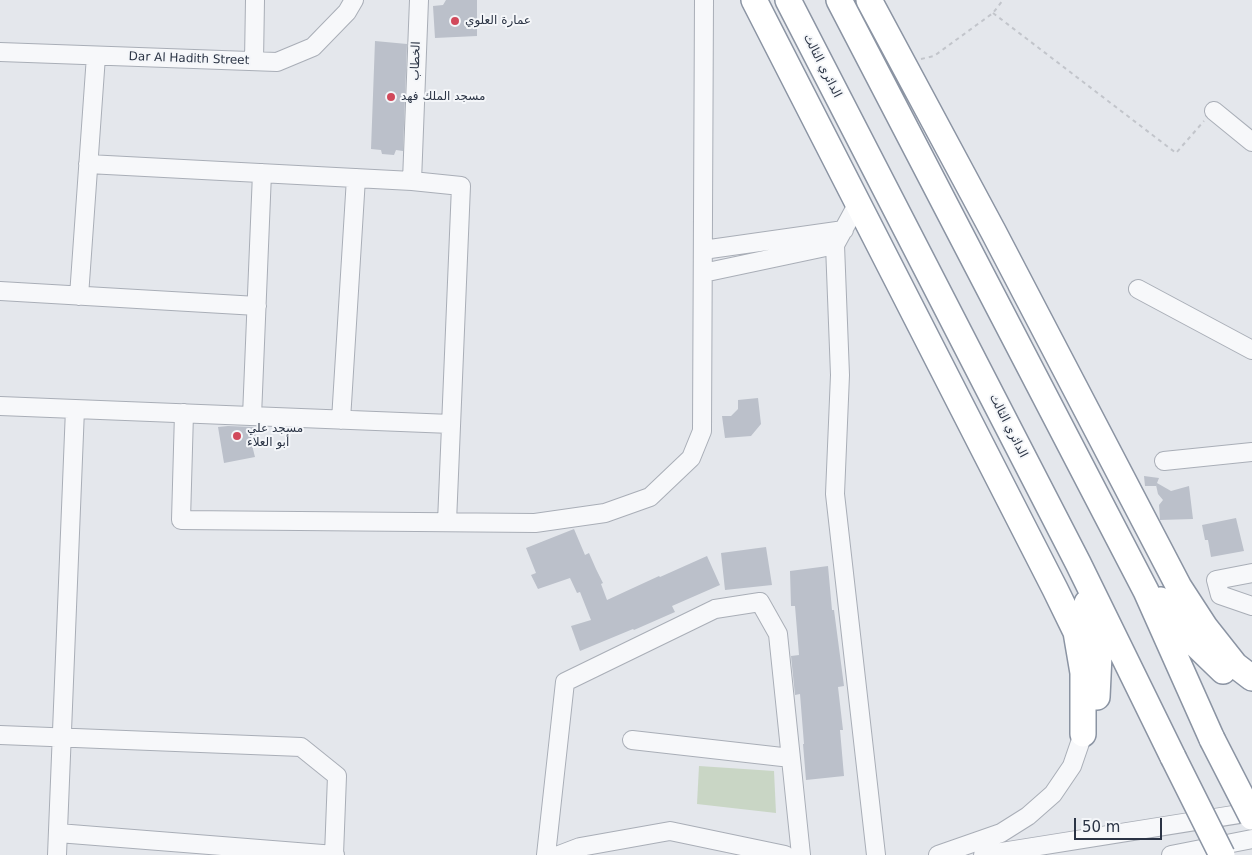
<!DOCTYPE html>
<meta charset="utf-8">
<style>
body{margin:0}
#map{position:relative;width:1252px;height:855px;overflow:hidden;background:#e4e7ec;font-family:"DejaVu Sans",sans-serif}
canvas{display:block}
.scale{position:absolute;left:1074px;top:818px;width:88px;height:22px;box-sizing:border-box;border:2px solid #2b3445;border-top:0;padding-left:6px;font-size:15px;line-height:18px;white-space:nowrap;color:#2b3445;-webkit-text-stroke:4px #f4f6f9;paint-order:stroke}
</style>
<div id="map">
<canvas width="1252" height="855"></canvas>
<div class="scale">50 m</div>
</div>
<script>
const context = document.querySelector('canvas').getContext('2d');
context.lineJoin = 'round';
function fill(path, color) {
  context.fillStyle = color;
  context.fill(path, 'evenodd');
}
function poly(rows) {
  const path = new Path2D();
  for (const r of rows) {
    path.moveTo(r[0], r[1]);
    for (let i = 2; i < r.length; i += 2) path.lineTo(r[i], r[i + 1]);
  }
  return path;
}
function strokePath(path, color, width, dash) {
  context.strokeStyle = color;
  context.lineWidth = width;
  context.lineCap = dash ? 'butt' : 'round';
  context.setLineDash(dash || []);
  context.stroke(path);
}
function write(font, color, halo, rows, align = 'center') {
  context.font = font + ' "DejaVu Sans","Noto Naskh Arabic",sans-serif';
  context.lineWidth = 4;
  context.setLineDash([]);
  context.textBaseline = 'middle';
  context.strokeStyle = halo;
  context.fillStyle = color;
  for (const [text, x, y, turn = 0] of rows) {
    context.save();
    context.translate(x, y);
    context.rotate((+turn || 0) * Math.PI / 180);
    context.textAlign = isNaN(turn) ? turn : align;
    if (halo) context.strokeText(text, 0, 0);
    context.fillText(text, 0, 0);
    context.restore();
  }
}
fill(poly([
 [699,766,774,771,776,813,697,804]
]), '#c9d6c5');
fill(poly([
 [446,0,477,0,477,36,435,38,433,6,443,5],
 [375,41,407,44,403,151,396,150,394,155,382,154,381,150,371,149],
 [758,398,761,424,751,436,725,438,722,416,731,416,738,409,738,400],
 [228,426,254,427,257,444,252,445,255,457,224,463,218,427],
 [1144,476,1159,478,1157,483,1171,491,1189,486,1193,519,1160,520,1159,505,1163,500,1158,494,1156,485,1156,486,1145,486],
 [1236,518,1244,551,1211,557,1208,540,1205,540,1202,525],
 [574,529,585,555,589,553,596,569,603,583,601,584,607,600,659,576,660,577,707,556,720,585,672,606,675,612,634,630,633,629,580,651,571,626,591,620,580,592,577,593,570,578,538,589,531,575,536,573,526,548],
 [766,547,772,585,725,590,721,553],
 [828,566,832,610,834,610,844,686,838,687,843,730,840,730,844,776,806,780,803,744,804,744,800,694,795,695,791,656,799,655,795,606,791,606,790,571]
]), '#bbc0ca');
const minor = poly([
 [0,52,277,62,313,47,347,12,354,0],
 [254,61,255,0],
 [1214,111,1252,142],
 [88,164,412,181,461,186,447,522],
 [412,181,419,0],
 [858,203,835,245,840,375,835,494,876,855],
 [703,250,844,230],
 [703,273,835,245],
 [1138,289,1252,350],
 [0,291,257,306],
 [79,296,96,56],
 [0,406,451,424],
 [184,413,181,520,535,523,605,513,650,497,691,458,702,431,704,0],
 [252,416,262,173],
 [341,420,356,178],
 [1164,461,1252,452],
 [1252,573,1216,580,1220,595,1252,606],
 [0,735,301,747,337,776,334,855],
 [632,740,791,758],
 [58,833,335,855],
 [57,855,75,409],
 [546,855,565,682,715,609,760,602,778,634,801,855],
 [559,855,580,847,670,831,785,855],
 [938,855,1001,833,1028,816,1053,794,1072,766,1083,734],
 [983,855,1252,812],
 [1171,855,1252,839]
]);
const highway = poly([
 [754,0,1055,589,1076,632,1083,673,1083,734],
 [788,0,1078,563,1173,757],
 [839,0,1146,591,1212,739],
 [869,0,993,231,1179,587,1205,627,1235,665,1252,678],
 [1160,600,1192,641,1223,671],
 [1087,603,1099,655,1097,697]
]);
strokePath(minor, '#a9aeb7', 20);
strokePath(highway, '#8b94a3', 28);
strokePath(poly([
 [993,13,1176,153,1204,121],
 [921,59,934,56,993,13,1003,0]
]), '#c2c5cb', 2, [4, 4]);
strokePath(minor, '#f7f8fa', 18);
strokePath(highway, '#fff', 25);
const highwayBridge = poly([
 [1212,739,1252,817],
 [1173,757,1222,855]
]);
strokePath(highwayBridge, '#8b94a3', 28, []);
strokePath(highwayBridge, '#fff', 25);
for (const [x, y, r, color] of [
 [455,21,5,"#d1495b"],
 [391,97,5,"#d1495b"],
 [237,436,5,"#d1495b"]
]) {
  const dot = new Path2D();
  dot.arc(x, y, r, 0, 2 * Math.PI);
  context.fillStyle = color;
  context.fill(dot);
  strokePath(dot, '#f4f6f9', 2);
}
write('12px', '#2b3445', '#f4f6f9', [
 ["عمارة العلوي",465,21],
 ["مسجد الملك فهد",401,97],
 ["مسجد علي",247,429],
 ["أبو العلاء",247,443]
], 'left');
write('12px', '#2b3445', '#f4f6f9', [
 ["Dar Al Hadith Street",189,59,2],
 ["الخطاب",416,61,-88],
 ["الدائري الثالث",822,66,63],
 ["الدائري الثالث",1008,426,63]
]);
</script>
